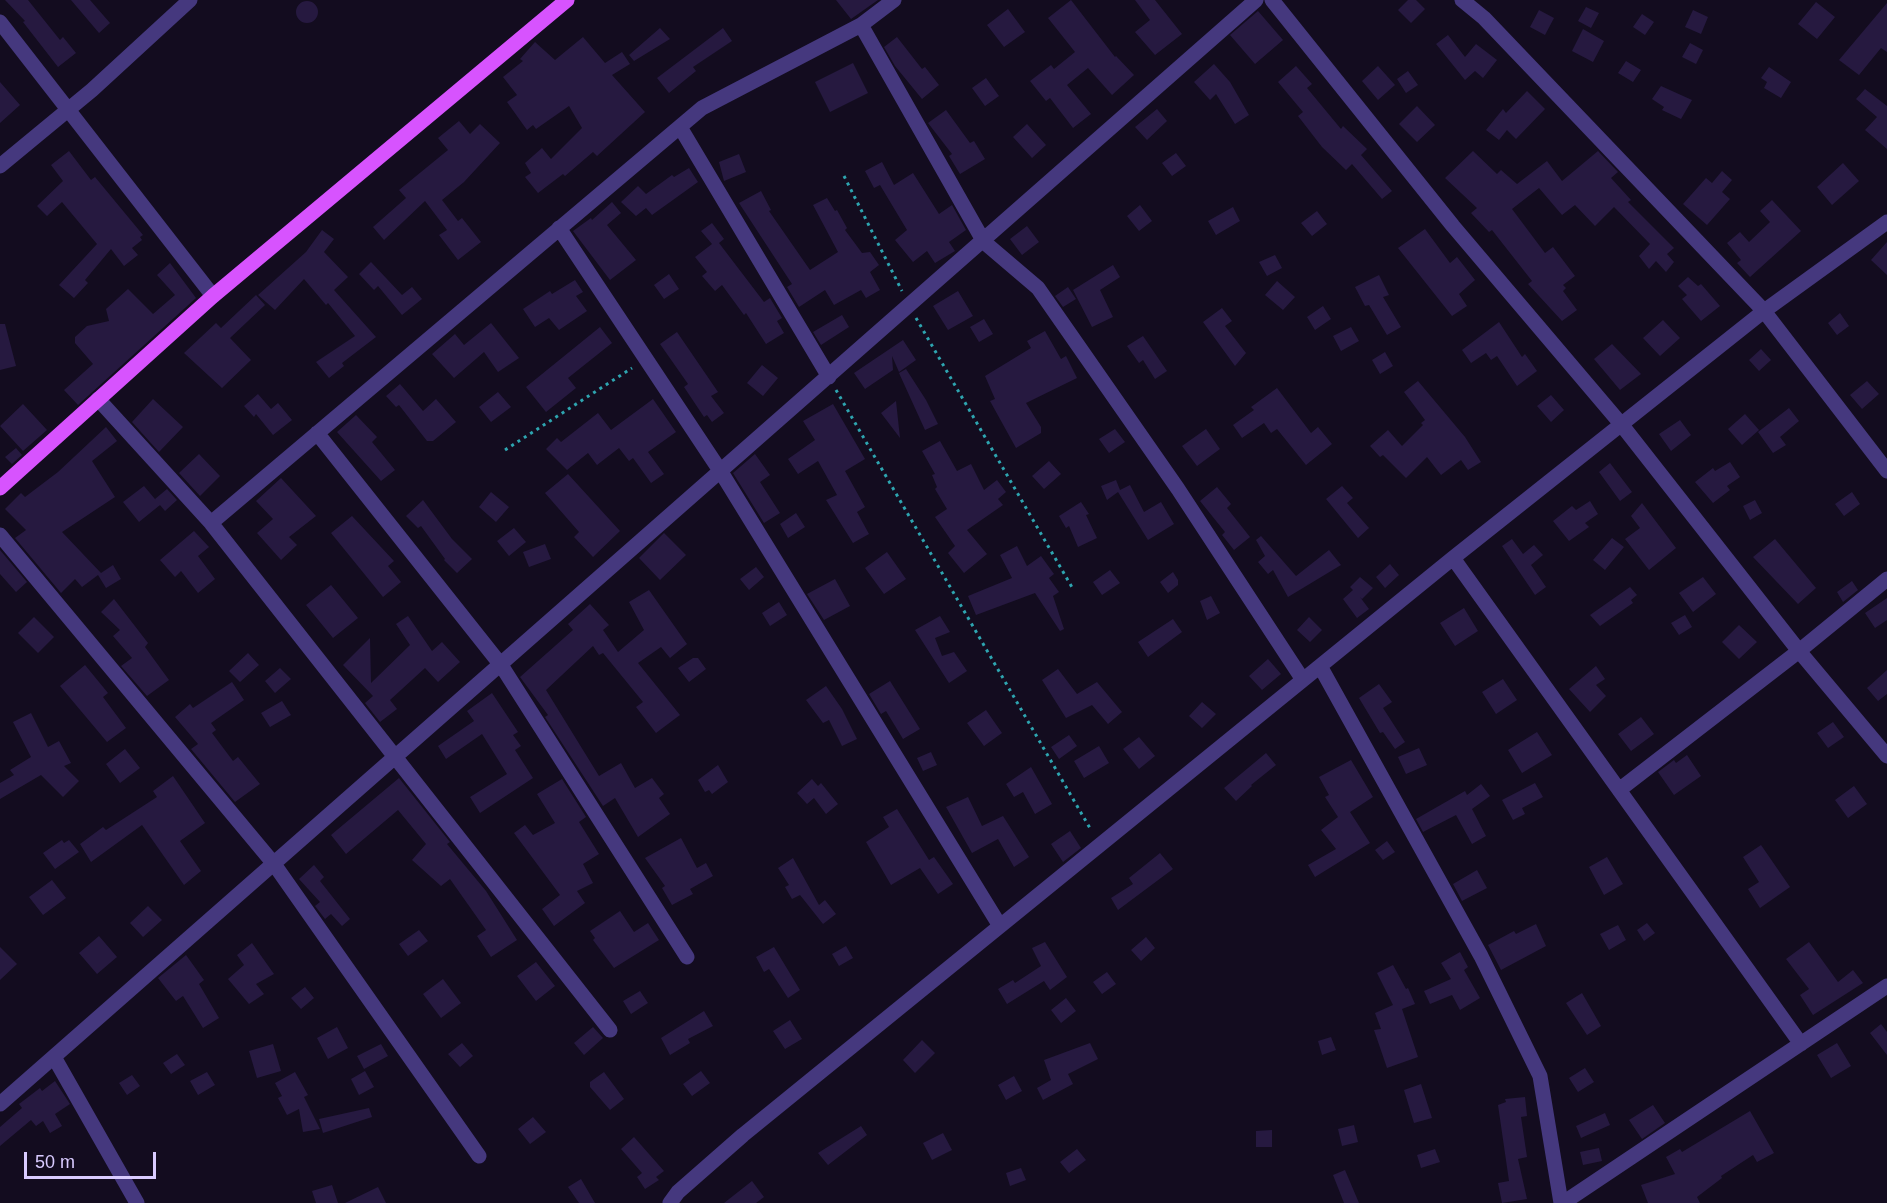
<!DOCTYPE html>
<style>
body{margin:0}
#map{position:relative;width:1887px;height:1203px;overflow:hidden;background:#130c1f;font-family:Helvetica,sans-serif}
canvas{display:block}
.scale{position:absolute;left:24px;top:1152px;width:132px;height:27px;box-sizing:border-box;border:3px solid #d9cbff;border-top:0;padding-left:8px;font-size:18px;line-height:21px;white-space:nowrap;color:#d9cbff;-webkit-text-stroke:4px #130c1f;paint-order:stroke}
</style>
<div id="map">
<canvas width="1887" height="1203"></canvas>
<div class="scale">50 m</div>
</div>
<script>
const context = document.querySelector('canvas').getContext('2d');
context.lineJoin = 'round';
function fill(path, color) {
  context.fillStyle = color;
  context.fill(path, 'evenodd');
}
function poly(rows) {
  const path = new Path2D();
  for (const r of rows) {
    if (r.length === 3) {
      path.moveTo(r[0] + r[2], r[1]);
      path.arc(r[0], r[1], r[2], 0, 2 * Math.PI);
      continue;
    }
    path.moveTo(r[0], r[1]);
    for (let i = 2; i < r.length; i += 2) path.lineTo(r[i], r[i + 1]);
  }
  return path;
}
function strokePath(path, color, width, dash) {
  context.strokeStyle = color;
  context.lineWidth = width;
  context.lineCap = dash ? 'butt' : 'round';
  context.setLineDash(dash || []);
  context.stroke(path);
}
fill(poly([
 [5,0,28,0,60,40,63,37,76,53,58,67,23,22,25,21],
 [71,0,90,0,110,23,99,33],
 [836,0,878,0,851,19],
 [1071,0,1115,57,1116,56,1134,75,1112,95,1088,68,1067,85,1091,114,1073,128,1050,98,1046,101,1030,81,1051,65,1054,69,1075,52,1048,18],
 [1135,0,1155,0,1182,34,1155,55,1135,32,1150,20],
 [1408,0,1416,0,1425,9,1411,23,1398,10],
 [307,12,11],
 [1816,2,1835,17,1817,39,1798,24],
 [1887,3,1887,52,1881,48,1859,75,1839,60],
 [1586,7,1599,13,1591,28,1578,21],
 [1008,9,1025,32,1004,47,987,25],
 [1539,10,1554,18,1545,35,1530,27],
 [1693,10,1708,17,1701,34,1685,27],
 [1258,11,1283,40,1255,64,1230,35],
 [1642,14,1654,22,1645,35,1633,27],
 [660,28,670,39,634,61,629,55],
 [723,28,732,41,693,67,696,71,669,93,657,78],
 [1583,29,1604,41,1593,62,1572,51],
 [1448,35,1465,57,1476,44,1497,60,1483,78,1475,71,1465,80,1436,44],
 [583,37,605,63,622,52,630,64,612,75,645,112,597,156,593,152,565,176,563,174,538,193,525,177,531,173,525,163,542,148,551,159,582,128,569,106,536,129,533,125,527,130,507,102,517,95,503,77,523,61,520,59,535,42,555,60],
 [897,37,922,69,925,67,939,85,922,99,895,66,884,47],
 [1690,43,1703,50,1696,64,1682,57],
 [1626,61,1641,70,1633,82,1618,73],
 [853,63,868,93,830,112,815,82],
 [1214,64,1230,82,1249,115,1235,124,1216,94,1210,100,1194,82],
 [1296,66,1312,84,1307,88,1341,129,1343,126,1367,149,1361,155,1392,191,1382,199,1352,164,1346,170,1322,147,1298,116,1303,112,1278,82],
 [1378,66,1395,85,1378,100,1362,81],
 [1769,67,1791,82,1781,98,1764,88,1767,82,1761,78],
 [1408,71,1418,85,1406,93,1397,79],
 [986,78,999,96,985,106,972,88],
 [0,82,20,105,0,123],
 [1661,86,1692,100,1681,119,1662,110,1664,107,1652,99],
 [1865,89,1887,106,1887,149,1865,130,1877,117,1856,99],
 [1527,91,1545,109,1516,139,1507,130,1499,140,1486,130,1503,109,1506,113],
 [1417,106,1435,125,1417,142,1399,124],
 [1157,109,1167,121,1147,140,1135,127],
 [946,110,970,143,974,141,985,159,960,174,949,156,952,154,928,123],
 [459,121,470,134,480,124,500,143,464,182,442,200,458,221,462,218,481,242,458,260,439,235,447,230,425,201,384,240,373,227,406,198,399,190,448,150,438,138],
 [1027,124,1046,145,1032,158,1013,137],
 [69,151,91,180,95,177,143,235,140,237,142,240,132,248,138,255,124,266,111,249,85,280,88,283,74,298,59,285,97,244,62,202,47,216,37,206,63,181,51,165],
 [1473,151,1497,174,1501,170,1517,184,1547,161,1562,181,1598,151,1618,172,1611,178,1631,200,1628,202,1674,248,1667,254,1674,262,1666,272,1656,261,1649,269,1639,256,1650,244,1614,207,1595,226,1575,205,1562,215,1539,188,1512,209,1545,253,1553,247,1575,276,1563,285,1566,288,1563,291,1577,310,1562,321,1528,284,1532,281,1492,230,1489,232,1471,213,1477,208,1445,178],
 [1176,153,1186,166,1172,176,1162,163],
 [739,154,746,172,724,181,719,162],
 [882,162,894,185,913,173,939,214,952,205,966,230,949,242,955,251,935,263,927,251,913,262,895,240,907,230,880,185,874,188,865,171],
 [1843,163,1859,181,1832,205,1817,187],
 [689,168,698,182,652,215,646,208,636,216,621,202,638,186,646,194,672,175,674,177],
 [1722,171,1732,180,1722,192,1730,199,1707,225,1683,204,1706,178,1712,183],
 [761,191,771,210,769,211,810,270,838,252,813,205,827,198,835,211,837,210,847,228,845,230,862,253,870,252,879,265,870,272,880,290,866,298,861,290,834,305,825,290,799,307,787,287,792,284,739,203],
 [1772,200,1801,231,1750,277,1737,263,1741,260,1727,243,1740,232,1749,242,1770,222,1760,211],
 [612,202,621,213,607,225,636,260,610,280,573,231,591,218,592,220],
 [1140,205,1152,221,1139,231,1127,216],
 [1233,207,1240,221,1216,235,1208,221],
 [1317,211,1327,224,1312,236,1301,223],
 [712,223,724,239,719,243,764,302,770,298,782,318,777,321,784,333,766,344,746,313,744,315,722,285,715,291,702,276,707,272,695,257,712,244,701,231],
 [1027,226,1039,242,1022,255,1010,239],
 [1425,229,1450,263,1457,257,1475,280,1459,294,1467,306,1452,316,1398,248],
 [322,230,334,239,324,252,348,277,334,290,376,337,342,363,344,366,329,378,316,362,355,336,328,303,326,305,304,279,275,310,258,295,306,252],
 [1887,242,1887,275,1871,260],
 [1275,255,1282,268,1267,276,1259,262],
 [371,262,402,295,412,287,422,299,402,315,378,286,374,290,359,274],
 [170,263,196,298,78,405,64,390,93,364,75,343,75,337,87,326,109,321,106,309,128,289,153,314,175,295,157,275],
 [1113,265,1120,277,1100,290,1113,317,1092,327,1073,290],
 [669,274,679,289,664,299,654,285],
 [1379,275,1389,295,1383,297,1401,327,1387,335,1369,305,1365,306,1355,287],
 [1688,277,1698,286,1701,284,1720,306,1701,321,1682,299,1687,295,1678,286],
 [575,280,583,292,576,296,587,311,559,330,549,318,535,327,523,309,550,291,552,294],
 [1277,281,1295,297,1283,310,1265,295],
 [1068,287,1076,299,1063,307,1055,296],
 [958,291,973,316,948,330,933,306],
 [256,295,265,305,230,338,251,360,222,388,184,353,216,323,221,328],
 [1323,306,1331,319,1315,330,1307,317],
 [1222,308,1232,321,1225,326,1246,353,1235,366,1203,322],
 [1840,313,1849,326,1837,335,1828,323],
 [842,315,849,327,821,345,813,332],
 [984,319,993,334,979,342,970,327],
 [1663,320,1680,338,1660,356,1643,338],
 [1499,322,1522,357,1525,354,1537,371,1517,386,1497,356,1491,360,1486,353,1471,363,1462,350],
 [491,323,519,358,498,372,484,352,454,378,432,354,455,334,464,345],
 [0,324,5,324,16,366,0,370],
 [600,327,612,343,568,378,576,388,546,412,526,387],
 [1351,327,1359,341,1341,351,1333,336],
 [1045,331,1061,359,1066,356,1077,378,1026,403,1041,427,1041,433,1016,448,990,401,995,399,985,376,1031,348,1027,341],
 [677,332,718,392,711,396,724,413,712,422,707,415,704,417,684,387,688,384,660,344],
 [1143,336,1167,371,1155,379,1143,360,1139,363,1127,346],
 [903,340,916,360,899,372,892,356,893,370,865,389,854,373],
 [1612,344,1641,374,1620,390,1594,359],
 [1761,349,1771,360,1759,371,1749,360],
 [1385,352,1393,366,1380,374,1372,360],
 [762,365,778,378,763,396,747,383],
 [906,369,926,400,938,424,925,430,899,373],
 [1418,381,1465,437,1481,462,1468,470,1461,460,1441,475,1427,457,1406,478,1383,455,1380,457,1370,446,1388,430,1402,446,1423,425,1421,423,1425,420,1404,392],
 [1867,381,1879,394,1862,409,1850,395],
 [400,384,423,411,436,399,456,422,433,441,427,441,399,405,396,407,386,396],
 [1277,388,1311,433,1318,427,1332,444,1306,465,1277,429,1271,433,1264,423,1242,438,1233,425,1254,410,1251,407],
 [498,392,511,407,491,422,479,407],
 [258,394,271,409,278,403,292,420,273,435,256,414,254,417,244,406],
 [1551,395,1564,410,1551,422,1537,406],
 [153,399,183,427,159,452,132,422],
 [653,399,676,432,648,452,664,474,651,483,633,458,629,461,619,448,597,465,588,453,567,470,546,449,557,438,561,442,598,413,611,430],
 [896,401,900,438,881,413],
 [23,404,47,430,23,451,0,426],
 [833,404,865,459,845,471,865,507,857,512,869,534,853,543,826,500,837,495,818,461,798,474,788,459,815,440,803,421],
 [1789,408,1799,421,1780,437,1786,445,1773,453,1758,432],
 [1745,414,1759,430,1742,445,1728,429],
 [356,415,377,437,372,442,395,470,381,481,337,432],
 [1680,420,1691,435,1671,451,1659,434],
 [106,427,117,441,92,461,115,497,62,532,101,573,113,565,121,579,106,588,98,575,82,587,75,579,61,593,15,538,26,530,5,509,21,493,25,497,58,472],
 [1115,429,1125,442,1109,453,1099,439],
 [1206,429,1220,449,1197,466,1182,446],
 [940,441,957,471,971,464,984,490,997,480,1006,492,998,499,1003,505,967,530,987,554,964,573,948,553,955,546,935,517,947,509,935,489,937,487,932,475,935,474,922,451],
 [16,448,22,455,12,464,5,457],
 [199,454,220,476,200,496,179,473],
 [755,454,770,475,760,482,780,513,764,523,733,473],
 [1049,461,1061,474,1044,489,1032,476],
 [1730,462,1740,477,1727,486,1730,490,1713,503,1695,482,1713,468,1715,471],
 [1610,463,1632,492,1620,501,1599,472],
 [568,474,620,531,593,557,574,537,579,532,545,493],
 [281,478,316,516,289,537,297,545,281,560,257,533,273,519,256,501],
 [1116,480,1120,490,1130,485,1144,512,1161,502,1174,524,1148,540,1118,492,1107,500,1101,486],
 [144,486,160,505,139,522,123,502],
 [1342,486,1353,498,1347,503,1369,528,1358,538,1326,499],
 [1217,487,1231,504,1227,508,1250,537,1234,550,1222,535,1225,532,1200,501],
 [167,489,177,500,165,511,155,499],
 [491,492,509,507,496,522,479,507],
 [1852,492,1860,504,1844,516,1835,504],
 [423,500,452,539,472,559,457,573,444,560,445,559,421,526,418,528,406,516],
 [1755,500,1762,513,1750,520,1743,506],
 [1590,501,1598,514,1585,523,1589,527,1569,541,1553,521,1572,506,1576,510],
 [1081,502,1089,514,1086,515,1097,538,1078,547,1069,526,1066,528,1059,516],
 [1642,503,1676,548,1649,570,1625,539,1640,528,1631,516],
 [796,513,805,527,788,538,780,524],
 [352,516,394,561,388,566,401,582,383,597,331,533],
 [514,528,526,542,509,556,497,541],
 [194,531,209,547,198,556,215,579,198,593,181,571,175,577,160,560],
 [664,533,686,555,660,580,639,558],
 [1261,536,1296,576,1329,550,1341,565,1288,597,1273,570,1268,574,1258,562,1265,556,1256,540],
 [1612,538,1624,547,1605,570,1593,560],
 [1512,539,1523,554,1534,545,1543,555,1531,565,1546,587,1535,595,1502,546],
 [1775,539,1816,588,1798,604,1753,557],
 [545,544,551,559,529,567,523,552],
 [1017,546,1027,566,1041,556,1054,574,1049,578,1059,592,1053,596,1064,629,1060,631,1035,593,976,615,968,596,1012,578,1000,555],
 [0,550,27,582,16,592,0,574],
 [887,552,906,579,884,594,865,568],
 [1390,564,1399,575,1385,588,1376,577],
 [756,567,764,577,749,590,740,579],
 [1110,570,1120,583,1102,595,1093,582],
 [1173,572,1178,580,1178,585,1168,593,1160,582],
 [1360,577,1373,588,1362,599,1360,597,1369,609,1357,618,1343,599,1353,590,1350,587],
 [1703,577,1716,594,1693,612,1679,593],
 [835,579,850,606,824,620,807,594],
 [1852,581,1858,590,1843,602,1837,592],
 [331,585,358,618,333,638,306,605],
 [1630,587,1637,595,1631,600,1633,603,1600,626,1590,615],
 [649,590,687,644,670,658,661,647,638,663,680,715,656,733,636,707,643,702,603,653,599,655,593,646,546,690,599,776,621,763,635,788,652,778,664,794,659,798,670,814,638,837,615,798,603,806,545,717,548,715,520,677,573,630,568,624,590,604,609,625,603,630,618,652,644,630,629,602],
 [1211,596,1220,613,1207,620,1200,601],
 [1887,598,1887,620,1875,628,1865,613],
 [114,599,148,643,145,647,169,680,147,696,121,666,132,658,113,636,120,630,101,612],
 [779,602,787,615,770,626,762,613],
 [1464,608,1478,631,1455,646,1440,623],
 [1685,615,1692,627,1679,635,1671,623],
 [408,616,432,651,442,642,460,662,438,682,425,668,390,700,397,709,380,722,365,703,373,696,343,665,370,638,371,683,410,645,396,624],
 [940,616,950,632,935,638,942,656,954,652,967,671,949,683,915,630],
 [34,617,54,637,38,653,18,633],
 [1309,617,1322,630,1310,642,1297,630],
 [1173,619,1182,632,1148,657,1138,642],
 [1739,625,1757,642,1739,659,1722,642],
 [248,653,259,665,240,682,229,671],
 [693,658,698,658,706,669,689,682,678,668],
 [1268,659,1281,674,1262,690,1249,676],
 [85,665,108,693,103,697,126,728,107,742,60,686],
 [1596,666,1605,679,1596,685,1606,696,1590,712,1569,689],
 [280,668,291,679,275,693,265,681],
 [1058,669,1077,694,1097,682,1122,712,1108,724,1092,705,1066,718,1042,680],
 [1887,670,1887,694,1878,701,1867,688],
 [1503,679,1517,700,1496,714,1482,692],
 [890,681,920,729,903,739,886,711,881,714,869,694],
 [232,682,244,700,211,723,216,730,212,733,233,761,238,757,260,784,235,802,191,749,198,744,175,717,190,704,193,708],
 [1379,684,1392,702,1383,708,1405,742,1395,749,1383,732,1380,733,1359,698],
 [826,686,842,709,857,739,842,746,829,720,823,723,806,700],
 [492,693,518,732,513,735,521,746,515,750,533,778,480,813,470,797,507,774,482,734,446,759,438,746,474,721,467,711],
 [282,701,291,715,270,727,261,713],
 [1202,702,1216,714,1202,728,1189,716],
 [986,710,1002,733,984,746,967,723],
 [31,713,48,747,59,741,71,763,64,766,79,781,63,797,41,775,0,799,0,783,14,775,10,770,31,757,13,722],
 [1641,717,1654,734,1631,751,1618,734],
 [1833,722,1844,737,1828,748,1817,733],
 [1537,732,1552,755,1522,773,1508,750],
 [1069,735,1077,746,1059,759,1051,747],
 [1139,737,1155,756,1139,769,1123,749],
 [1099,746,1109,763,1084,778,1074,761],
 [1419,748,1427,765,1406,774,1398,757],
 [125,749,140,768,120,783,106,764],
 [931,752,937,765,923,771,917,758],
 [1266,753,1276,765,1251,785,1252,786,1236,801,1224,788],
 [1687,755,1701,776,1674,795,1658,772,1674,760,1676,763],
 [1351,760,1373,797,1350,812,1370,843,1315,877,1308,865,1336,849,1321,830,1338,817,1325,797,1329,795,1319,777],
 [718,765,728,782,712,794,709,790,705,792,698,780],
 [1031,767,1052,804,1035,814,1023,792,1014,797,1006,784],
 [173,776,205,823,180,841,201,871,184,885,142,825,91,862,80,844,103,827,106,830,157,797,153,791],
 [399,778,450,842,447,844,486,891,517,940,491,957,477,936,486,930,450,879,441,886,412,860,426,844,398,810,346,854,331,835],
 [562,779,586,817,579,822,599,854,583,864,593,883,577,891,585,903,554,926,542,909,560,895,514,833,525,825,533,835,555,823,537,794],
 [812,779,818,786,821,783,838,804,826,814,814,798,807,804,797,793],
 [1535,783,1543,797,1522,808,1525,814,1513,820,1502,800],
 [1481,784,1490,796,1472,809,1486,836,1472,844,1456,815,1423,832,1416,819,1465,791,1467,795],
 [1854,786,1867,804,1848,818,1835,800],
 [968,797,982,826,1003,816,1029,857,1014,867,998,839,972,853,946,807],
 [897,809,929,860,934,857,953,884,938,894,920,868,891,885,866,842,889,827,883,817],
 [1070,831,1081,848,1063,862,1051,844],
 [681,838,697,868,706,863,713,876,690,889,693,894,672,905,662,888,665,886,645,858],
 [62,840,64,843,69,840,79,852,55,869,43,853],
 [1387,841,1395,852,1383,860,1375,850],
 [1761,845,1790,887,1760,908,1748,889,1759,882,1743,857],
 [1160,853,1173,869,1118,910,1111,898,1133,884,1129,878],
 [1607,857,1623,884,1604,895,1589,867],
 [793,858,819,905,825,900,836,914,823,924,800,895,792,899,785,887,789,885,778,868],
 [314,865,324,877,320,881,350,919,342,926,331,914,325,919,315,906,320,902,299,879],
 [1477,870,1487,888,1462,901,1453,884],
 [52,880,66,898,43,915,29,897],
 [148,906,162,920,143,937,130,923],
 [620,911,634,932,648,923,659,940,614,968,593,940,595,938,590,931],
 [1647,923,1655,933,1644,941,1637,930],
 [1536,924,1546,946,1501,970,1488,945,1514,931,1516,934],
 [1618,925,1626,940,1609,950,1600,934],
 [419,930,428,941,408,956,399,944],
 [99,936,117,957,97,974,79,953],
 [1146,937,1155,948,1141,961,1131,950],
 [1045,942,1067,977,1050,990,1044,981,1007,1004,998,989,1013,980,1015,983,1041,966,1032,948],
 [1809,942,1838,982,1853,970,1863,983,1813,1015,1800,995,1809,989,1786,959],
 [252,943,274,974,256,984,264,994,249,1004,228,979,244,965,237,955],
 [846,946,853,958,839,966,832,954],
 [0,947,17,964,0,980],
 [774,947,800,990,788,998,769,969,764,972,756,957],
 [1460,952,1468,967,1464,970,1480,998,1460,1010,1452,995,1430,1004,1424,991,1451,979,1441,963],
 [186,955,204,980,199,984,219,1018,203,1028,183,996,176,1001,158,978],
 [536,962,555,986,536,1001,517,976],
 [1393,965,1406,989,1408,988,1415,1004,1402,1009,1418,1057,1387,1068,1374,1030,1381,1029,1375,1013,1393,1005,1377,973],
 [1107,972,1116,984,1102,994,1093,982],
 [443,979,461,1003,441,1018,423,994],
 [305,987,314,998,301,1009,291,998],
 [640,991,648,1003,631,1014,623,1001],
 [1582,993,1601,1026,1587,1035,1566,1003],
 [1066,998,1076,1011,1061,1023,1051,1010],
 [704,1011,713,1026,688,1039,690,1043,670,1055,661,1038],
 [790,1020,802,1039,785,1049,773,1031],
 [1881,1024,1887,1032,1887,1055,1870,1033],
 [337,1027,348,1048,328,1059,317,1038],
 [593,1027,603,1038,584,1055,574,1043],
 [1331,1037,1336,1050,1322,1055,1318,1041],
 [922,1040,935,1053,915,1073,903,1060],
 [462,1043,473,1056,460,1067,448,1054],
 [1090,1043,1098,1059,1068,1074,1073,1084,1043,1100,1037,1088,1051,1080,1044,1060],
 [1837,1043,1851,1066,1831,1078,1817,1055],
 [273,1044,281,1071,257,1078,249,1051],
 [381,1044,388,1056,364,1069,357,1056],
 [177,1054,185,1065,171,1074,163,1063],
 [1585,1068,1594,1082,1578,1092,1569,1078],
 [365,1071,374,1087,359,1095,351,1079],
 [701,1071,710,1083,692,1096,683,1084],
 [207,1072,215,1085,198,1095,190,1081],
 [295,1072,308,1095,304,1097,320,1129,303,1132,299,1109,287,1115,278,1098,282,1096,275,1083],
 [604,1072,624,1099,610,1110,590,1087,590,1082],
 [132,1075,140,1086,127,1095,119,1083],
 [1014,1076,1022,1091,1006,1100,998,1085],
 [55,1081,70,1104,55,1114,62,1126,50,1133,43,1121,36,1126,31,1120,0,1146,0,1127,22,1108,19,1104,40,1088,42,1091],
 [1421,1084,1432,1118,1414,1123,1404,1090],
 [1525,1097,1527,1116,1521,1117,1527,1157,1518,1159,1527,1199,1502,1203,1498,1183,1509,1181,1498,1105,1506,1102,1505,1099],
 [1653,1105,1665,1123,1642,1139,1629,1120],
 [369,1108,372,1117,323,1133,319,1119],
 [1750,1111,1774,1153,1757,1162,1753,1155,1721,1176,1722,1178,1697,1197,1700,1203,1648,1203,1641,1185,1675,1174,1666,1157,1680,1149,1682,1152],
 [1605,1113,1610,1125,1581,1138,1576,1126],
 [533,1117,546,1132,530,1144,518,1129],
 [1354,1125,1358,1142,1342,1146,1338,1129],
 [861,1126,867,1135,828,1165,818,1153],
 [1272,1130,1272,1147,1256,1147,1256,1131],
 [943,1133,952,1150,932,1160,923,1143],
 [634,1137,664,1171,656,1177,659,1180,645,1189,637,1177,642,1173,621,1149],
 [1599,1148,1602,1161,1583,1165,1580,1152],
 [1077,1149,1086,1160,1069,1173,1060,1162],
 [1435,1149,1440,1162,1421,1168,1417,1155],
 [1021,1168,1026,1180,1010,1186,1006,1173],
 [1345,1170,1359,1203,1344,1203,1333,1175],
 [581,1179,595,1203,579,1203,568,1187],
 [752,1181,764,1197,756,1203,724,1203],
 [332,1185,338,1203,316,1203,312,1191],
 [378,1187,386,1203,345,1203]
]), '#261940');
strokePath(poly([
 [844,176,902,291],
 [916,318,1073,589],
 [836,390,1091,830],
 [505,450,632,368]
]), '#2ea5b0', 3, [3, 4.5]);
strokePath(poly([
 [1272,0,1453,226,1621,424,1799,651,1887,756],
 [1462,0,1484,18,1764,311,1887,471],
 [0,22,213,296],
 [861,25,984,242,1038,288,1178,489,1303,680],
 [680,127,829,377],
 [0,166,92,90,190,0],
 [559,228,721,472,1000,926],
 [98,399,211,523,610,1030],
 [317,433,501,665,687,957],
 [211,523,702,108,861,25,894,0],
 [0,535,274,864,479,1156],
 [1453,558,1801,1044],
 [1320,666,1481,956,1540,1076,1561,1203],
 [1619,790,1799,651,1887,579],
 [54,1057,137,1203],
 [0,1104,1256,0],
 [670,1203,678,1192,743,1135,1453,558,1764,311,1887,222],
 [1563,1203,1887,986]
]), '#45387e', 15);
strokePath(poly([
 [0,488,213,296,567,0]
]), '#d753fe', 15);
</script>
